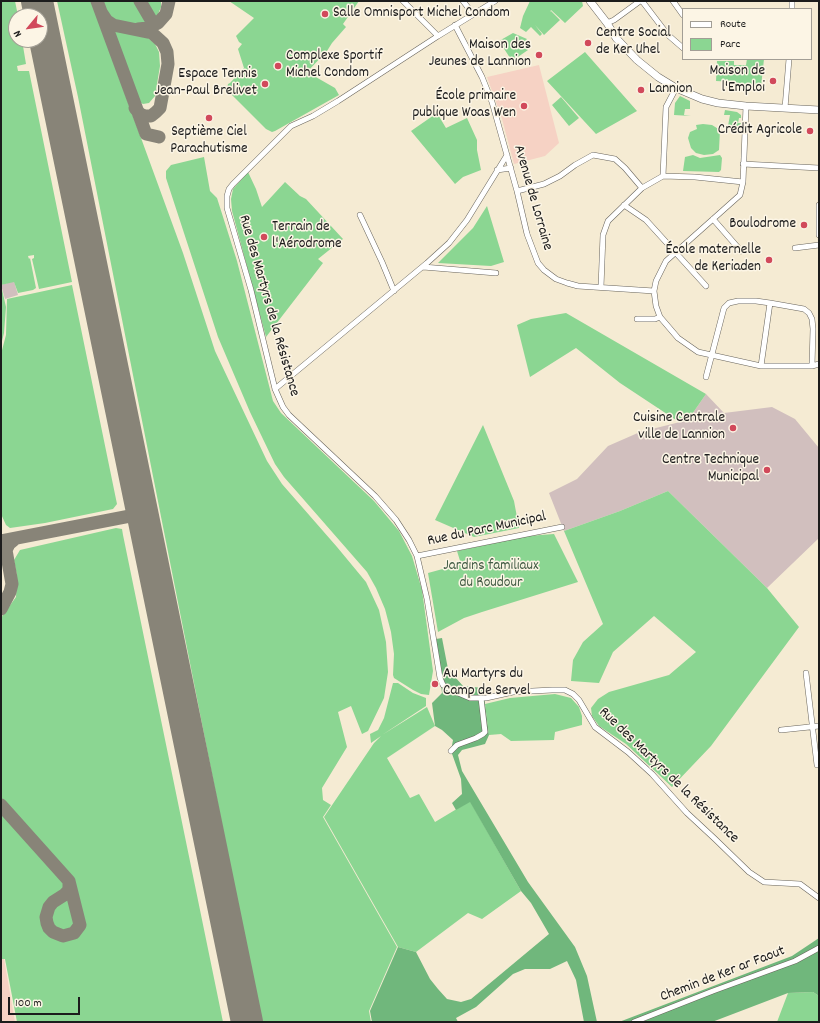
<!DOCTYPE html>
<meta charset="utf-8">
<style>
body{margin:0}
#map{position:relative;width:820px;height:1023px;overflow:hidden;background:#f5ebd3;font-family:Dekko,sans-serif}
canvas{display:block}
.frame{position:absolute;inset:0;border:2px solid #1c1c1c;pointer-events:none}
.legend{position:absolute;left:682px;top:8px;width:130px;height:52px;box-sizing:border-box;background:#fcf5e5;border:1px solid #a29e95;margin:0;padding:5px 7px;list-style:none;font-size:12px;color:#1c1c1c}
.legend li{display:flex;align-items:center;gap:8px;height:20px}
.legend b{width:20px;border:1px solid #a29e95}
.north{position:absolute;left:8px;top:8px;width:40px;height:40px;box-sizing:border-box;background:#fcf5e5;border:1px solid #a29e95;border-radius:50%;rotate:241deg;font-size:11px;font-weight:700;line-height:16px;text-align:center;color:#1c1c1c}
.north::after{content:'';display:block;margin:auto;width:14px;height:18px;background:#d1495b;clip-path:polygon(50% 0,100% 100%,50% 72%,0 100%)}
.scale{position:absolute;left:8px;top:997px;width:72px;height:18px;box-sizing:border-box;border:2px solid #1c1c1c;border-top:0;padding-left:5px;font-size:12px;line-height:14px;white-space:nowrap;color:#1c1c1c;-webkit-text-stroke:3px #fcf5e5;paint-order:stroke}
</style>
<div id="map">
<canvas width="820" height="1023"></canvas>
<div class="frame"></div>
<ul class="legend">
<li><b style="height:5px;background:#fff"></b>Route</li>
<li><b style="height:11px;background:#8bd692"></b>Parc</li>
</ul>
<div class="north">N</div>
<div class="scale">100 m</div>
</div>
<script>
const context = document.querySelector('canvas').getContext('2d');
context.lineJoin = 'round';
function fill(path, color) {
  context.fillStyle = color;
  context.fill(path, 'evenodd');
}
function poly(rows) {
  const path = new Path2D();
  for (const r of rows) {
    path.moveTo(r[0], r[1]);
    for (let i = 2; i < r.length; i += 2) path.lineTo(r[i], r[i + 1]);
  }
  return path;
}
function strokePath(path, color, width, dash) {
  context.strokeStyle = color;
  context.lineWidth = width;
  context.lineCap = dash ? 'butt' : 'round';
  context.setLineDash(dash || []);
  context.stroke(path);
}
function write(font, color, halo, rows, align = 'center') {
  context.font = font + ' Dekko,sans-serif';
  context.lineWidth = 3;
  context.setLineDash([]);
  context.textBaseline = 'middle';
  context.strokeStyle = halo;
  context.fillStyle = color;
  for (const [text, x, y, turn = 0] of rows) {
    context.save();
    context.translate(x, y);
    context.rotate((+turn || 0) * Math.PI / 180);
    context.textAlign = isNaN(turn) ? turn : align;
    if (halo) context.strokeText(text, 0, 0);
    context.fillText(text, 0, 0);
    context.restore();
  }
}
fill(poly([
 [539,65,559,143,545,156,514,164,502,119,487,77],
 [1,959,4,959,15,1022,1,1022]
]), '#f6d2c4');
fill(poly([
 [14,281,18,295,5,299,1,285],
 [706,394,724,413,772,407,795,419,819,448,819,538,767,588,668,491,620,511,564,531,549,493,577,479,608,446,640,432,688,420]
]), '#d1bfbe');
fill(poly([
 [1,1,15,1,18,16,16,16,16,40,22,40,26,64,17,66,18,71,29,71,72,282,39,289,32,259,34,258,34,255,28,256,29,259,30,258,36,288,33,290,18,293,14,282,1,285,6,307,4,333,1,345],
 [57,1,91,1,183,253,215,351,250,425,267,461,282,484,337,547,366,582,379,610,386,642,388,672,384,698,368,731,362,734,351,706,338,712,347,747,322,788,323,800,331,805,323,817,397,947,369,1011,371,1022,261,1022,78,97],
 [102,1,141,1,137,4,149,23,137,25,116,21,108,15],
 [146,1,161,1,161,7,156,19],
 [229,1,359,1,343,24,346,27,332,43,327,51,307,72,335,88,339,95,275,131,272,132,266,129,227,90,228,84,230,83,244,68,238,49,242,44,239,42,236,36,254,18],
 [530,1,582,1,583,6,565,23,551,10,550,12,551,11,560,20,544,35,535,25,542,34,540,36,531,27,526,32,520,28,523,16],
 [112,30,131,32,147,37,155,44,159,52,160,66,155,96,149,103,143,104,138,101],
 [513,33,527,39,523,45,528,50,512,61,499,41],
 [585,52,637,111,596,134,547,81],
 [747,59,764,59,761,87,737,85,736,82,716,81,717,61,734,61,734,65,746,65],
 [680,96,690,101,690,109,685,109,684,115,691,116,674,115,675,103],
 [561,97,579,118,569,126,552,105],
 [725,110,737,112,741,115,741,118,739,118,738,123,741,123,740,125,739,126,728,126,730,115,724,115],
 [437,113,446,128,467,118,477,140,477,150,481,170,463,177,455,184,411,131],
 [703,124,712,125,720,130,719,150,713,154,704,155,696,153,691,148,688,138,690,132,697,129,696,125],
 [693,155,700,158,720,155,722,158,721,170,719,172,683,171,685,157],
 [204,157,210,191,217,198,237,261,273,401,281,413,374,501,399,531,412,556,422,590,433,671,429,695,421,694,413,690,394,678,393,675,394,654,391,632,385,609,376,588,367,572,284,477,275,464,250,412,218,337,166,178,166,171,171,165],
 [248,172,256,189,262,207,285,182,300,196,306,199,343,239,318,259,323,263,266,337,232,211,231,199,233,189],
 [487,206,504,262,491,266,438,263,473,228],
 [72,285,117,504,113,509,45,523,10,528,6,525,1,514,1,354,6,335,7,299],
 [566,313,706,394,688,420,679,422,620,383,576,348,530,377,517,325,531,319],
 [483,425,514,501,519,528,474,537,435,520],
 [668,491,767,588,799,627,711,746,672,787,626,744,599,726,592,716,591,708,598,699,609,692,669,675,696,652,654,616,613,652,599,683,571,681,573,660,583,642,603,624,564,531,620,511],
 [116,528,122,529,123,535,223,1022,17,1022,5,959,1,959,1,811,67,885,65,891,53,898,45,909,44,919,46,928,54,936,64,938,73,935,81,927,77,904,69,878,1,801,1,618,16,597,17,576,14,560,20,550],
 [554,534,578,582,482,612,464,618,438,632,428,573,461,564,457,551,528,536],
 [393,683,398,683,413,693,426,698,426,706,382,735,427,707,435,726,387,758,410,798,419,794,435,822,470,801,521,891,482,919,468,913,416,952,398,947,324,817,374,743,381,736,371,743,370,734,378,730,384,718],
 [555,694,571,698,579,707,582,716,582,725,555,732,554,740,511,741,501,734,489,735,485,704,510,698],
 [69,892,76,917,77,928,73,932,67,935,63,935,56,933,52,930,47,922,47,917,48,911,53,903,67,895],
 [813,992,819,996,819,1022,777,1022,788,993]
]), '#8bd692');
fill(poly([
 [442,638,448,669,463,686,483,688,489,735,485,744,462,750,458,755,462,771,528,882,575,947,587,976,597,1022,584,1022,576,980,567,961,550,969,525,969,513,974,476,1007,456,1018,458,1022,372,1022,370,1011,398,947,416,952,430,979,438,989,447,999,461,1002,471,999,549,934,531,903,521,891,470,802,456,810,452,803,462,794,461,779,451,751,453,740,442,730,435,726,432,703,442,693,436,639],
 [819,938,819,996,813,992,788,993,712,1022,619,1022,792,956]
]), '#70b77c');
strokePath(poly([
 [97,1,146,134,159,137],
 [140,1,154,25],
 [101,12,107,21,113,25,152,33,163,43,167,52,168,64,160,108,156,112,151,116,145,116,140,114,135,108],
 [138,29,148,28,158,23,166,14,169,1],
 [130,516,138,509,140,499],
 [1,541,130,516,140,519,143,522,146,528],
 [1,609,10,592,12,584,6,550,9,544,15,539],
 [1,805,69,881,80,925,74,933,63,936,53,932,49,928,47,923,46,917,49,907,53,902,64,895,68,891,69,888,69,881]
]), '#888478', 13);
strokePath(poly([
 [37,1,247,1022]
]), '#888478', 32);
const minor = poly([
 [403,1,438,36],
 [463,1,473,14],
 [495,1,438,36,338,101,313,116,291,126,233,184,229,189,227,196,227,208,251,290,275,389,283,407,289,415,375,496,396,520,409,540,417,556,427,599,440,678,443,685,451,690,470,698,486,698,513,692,552,690,565,690,573,694,579,700,595,727,628,752,652,774,687,813,715,839,749,872,764,882,800,884,819,898],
 [642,1,668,35,683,48],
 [673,1,683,15],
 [792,9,792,1],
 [607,23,614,20,640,1],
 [455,25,482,77,492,102,517,191,527,234,538,263,544,270,556,279,567,283,578,286,654,291],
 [746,106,743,182,740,195,666,261,656,281,654,291,656,306,660,317,678,338,698,352,761,366,812,366,819,364],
 [785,108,789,59],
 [743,164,819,168],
 [497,170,511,168],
 [663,176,666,107,676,88],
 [517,191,544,184,560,176,575,165,593,155,615,159,625,168,642,188],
 [624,205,646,220,706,286],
 [819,205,819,235],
 [360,215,382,262,394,291],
 [713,219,741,251],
 [795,248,819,245],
 [423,267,496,273],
 [601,287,603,235,608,221,642,188,663,176,695,177,743,182],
 [637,319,655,319,660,317],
 [761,366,770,303],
 [706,377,724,308,729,303,738,301,756,301,770,303,804,309,809,313,812,319,813,329,812,366],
 [275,389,427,263,449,243,467,220,507,155],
 [417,556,562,527],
 [806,673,817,765],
 [781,730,819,726],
 [451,751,457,745,476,738,483,734,485,732,481,698],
 [634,1022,713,991,795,961,819,948]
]);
const secondary = poly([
 [590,1,607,23,616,38,637,60,658,77,676,88,702,99,718,103,746,106,819,110]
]);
strokePath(minor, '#68645c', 6);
strokePath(secondary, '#68645c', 8);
strokePath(minor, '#fff', 5);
strokePath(secondary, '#fff', 7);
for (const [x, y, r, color] of [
 [325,14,4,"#d1495b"],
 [588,43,4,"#d1495b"],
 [539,55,4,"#d1495b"],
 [278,66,4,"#d1495b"],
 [773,81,4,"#d1495b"],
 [265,84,4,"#d1495b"],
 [641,90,4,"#d1495b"],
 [524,106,4,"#d1495b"],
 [209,118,4,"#d1495b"],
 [810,131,4,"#d1495b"],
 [804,225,4,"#d1495b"],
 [264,237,4,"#d1495b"],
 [769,260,4,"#d1495b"],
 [733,428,4,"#d1495b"],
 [767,470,4,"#d1495b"],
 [435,684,4,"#d1495b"]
]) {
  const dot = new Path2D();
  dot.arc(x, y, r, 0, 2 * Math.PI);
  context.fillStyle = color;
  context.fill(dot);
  strokePath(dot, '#fcf5e5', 1.5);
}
write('15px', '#1c1c1c', '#fcf5e5', [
 ["Salle Omnisport Michel Condom",333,14,"left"],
 ["Centre Social",596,34,"left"],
 ["de Ker Uhel",596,51,"left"],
 ["Maison des",531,46],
 ["Jeunes de Lannion",531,63],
 ["Complexe Sportif",286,57,"left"],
 ["Michel Condom",286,74,"left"],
 ["Maison de",765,72],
 ["l'Emploi",765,89],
 ["Espace Tennis",257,75],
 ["Jean-Paul Brelivet",257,92],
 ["Lannion",649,90,"left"],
 ["École primaire",516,97],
 ["publique Woas Wen",516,114],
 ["Crédit Agricole",802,131],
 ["Septième Ciel",209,133,"center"],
 ["Parachutisme",209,150,"center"],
 ["Boulodrome",796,225],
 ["Terrain de",272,228,"left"],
 ["l'Aérodrome",272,245,"left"],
 ["École maternelle",761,251],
 ["de Keriaden",761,268],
 ["Cuisine Centrale",725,419],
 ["ville de Lannion",725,436],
 ["Centre Technique",759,461],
 ["Municipal",759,478],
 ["Au Martyrs du",443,675,"left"],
 ["Camp de Servel",443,692,"left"]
], 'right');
write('15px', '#1c1c1c', '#fcf5e5', [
 ["Avenue de Lorraine",532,198,74],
 ["Rue des Martyrs de la Résistance",268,306,74],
 ["Rue du Parc Municipal",487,530,-12],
 ["Rue des Martyrs de la Résistance",668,776,44],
 ["Chemin de Ker ar Faout",723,975,-21]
]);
write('15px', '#435d45', '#fcf5e5', [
 ["Jardins familiaux",491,567],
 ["du Roudour",491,584]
]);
</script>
